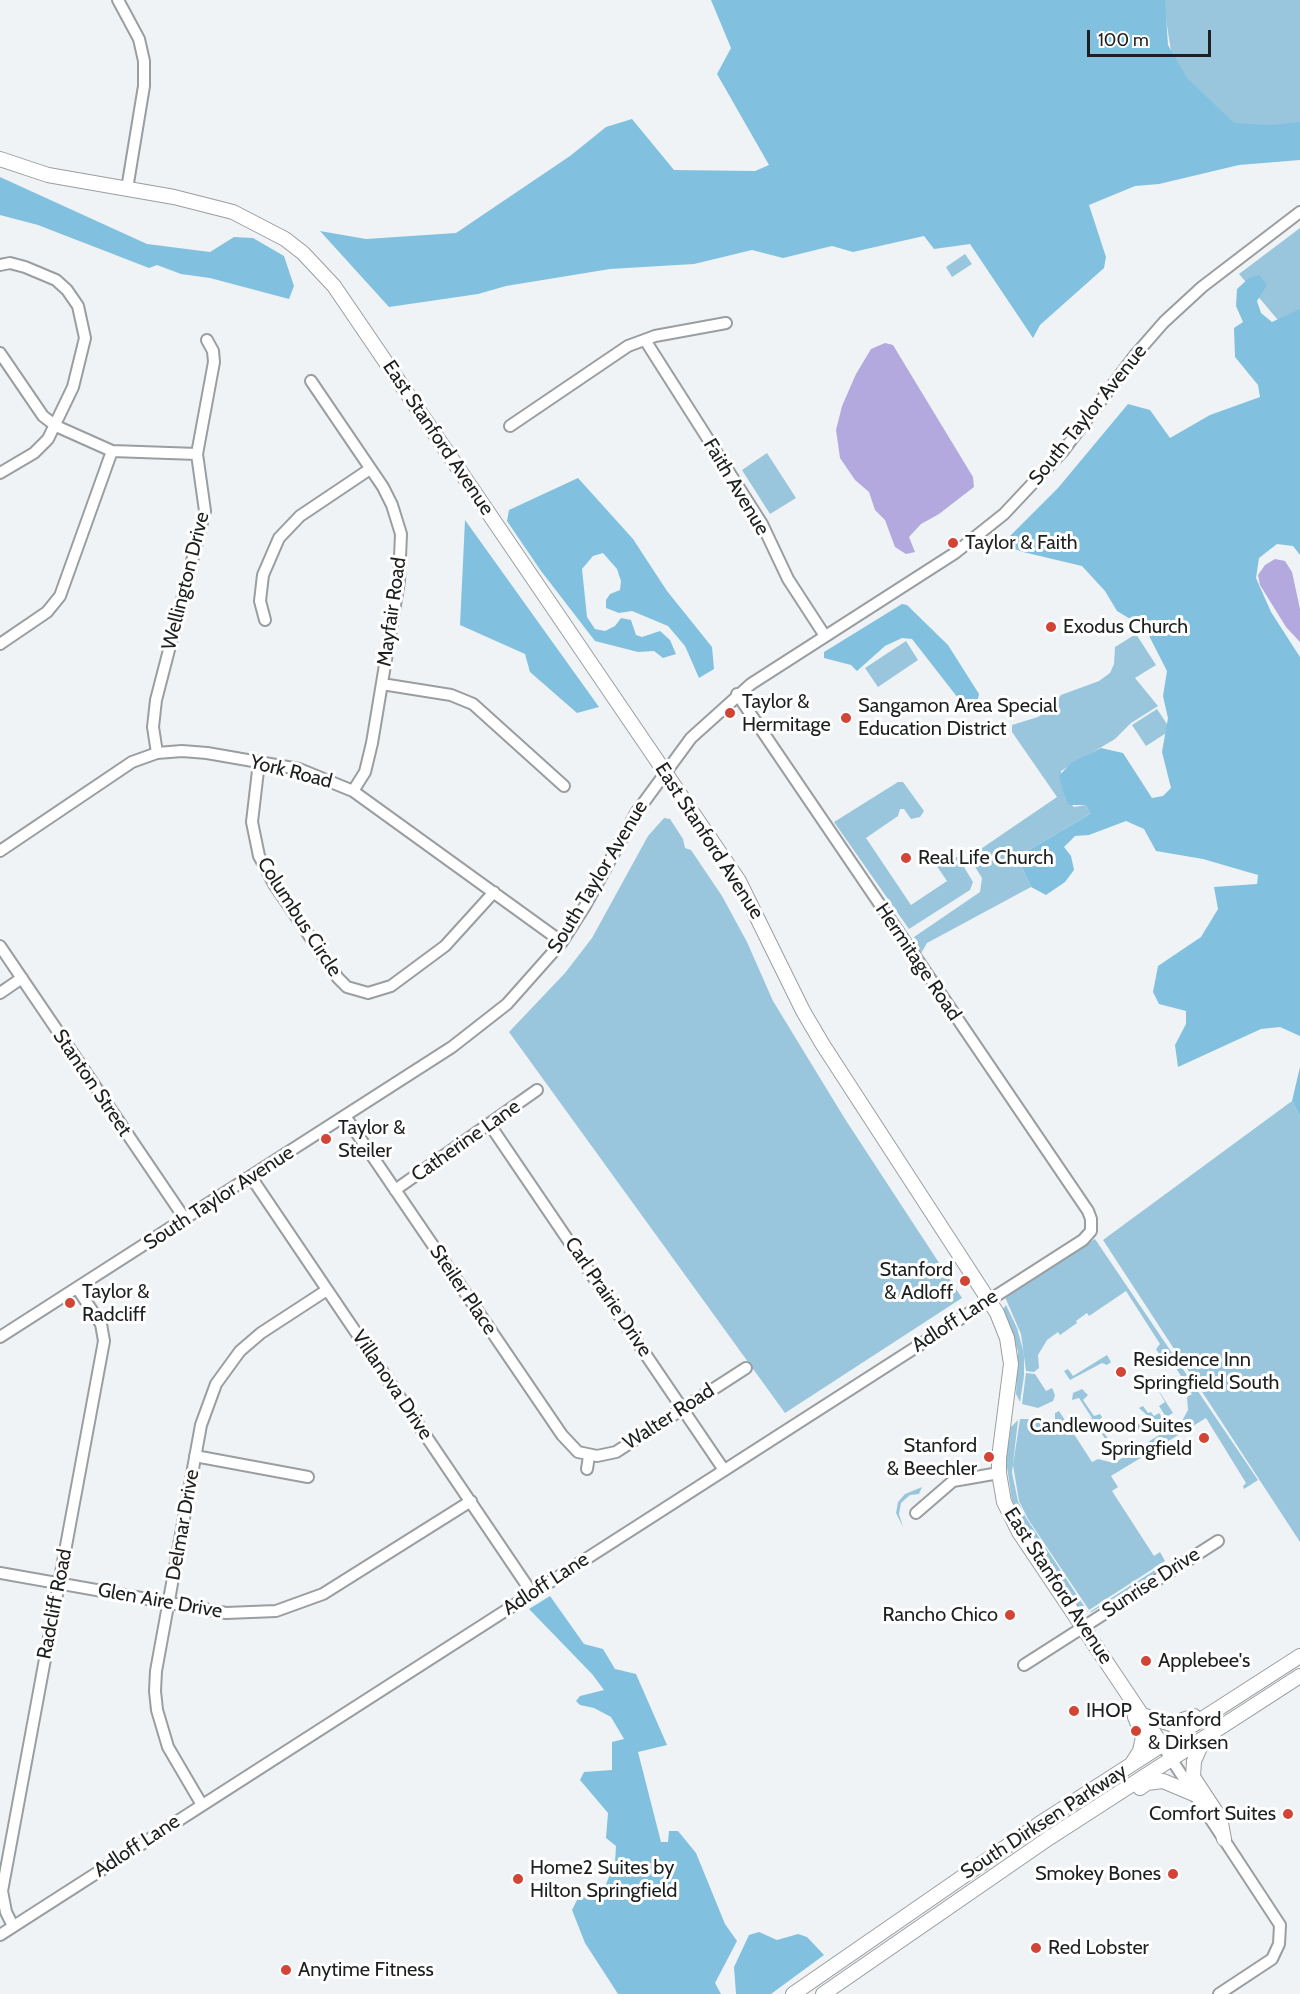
<!DOCTYPE html>
<style>
body{margin:0}
#map{position:relative;width:1300px;height:1994px;overflow:hidden;background:#eff3f5;font-family:Cabin,sans-serif}
canvas{display:block}
.scale{position:absolute;left:1087px;top:30px;width:124px;height:27px;box-sizing:border-box;border:3px solid #1e2020;border-top:0;padding-left:8px;font-size:18px;line-height:21px;white-space:nowrap;color:#1e2020;-webkit-text-stroke:4px #fff;paint-order:stroke}
</style>
<div id="map">
<canvas width="1300" height="1994"></canvas>
<div class="scale">100 m</div>
</div>
<script>
const context = document.querySelector('canvas').getContext('2d');
context.lineJoin = 'round';
function fill(path, color) {
  context.fillStyle = color;
  context.fill(path, 'evenodd');
}
function poly(rows) {
  const path = new Path2D();
  for (const r of rows) {
    path.moveTo(r[0], r[1]);
    for (let i = 2; i < r.length; i += 2) path.lineTo(r[i], r[i + 1]);
  }
  return path;
}
function strokePath(path, color, width, dash) {
  context.strokeStyle = color;
  context.lineWidth = width;
  context.lineCap = dash ? 'butt' : 'round';
  context.setLineDash(dash || []);
  context.stroke(path);
}
function write(font, color, halo, rows, align = 'center') {
  context.font = font + ' Cabin,sans-serif';
  context.lineWidth = 6;
  context.setLineDash([]);
  context.textBaseline = 'middle';
  context.strokeStyle = halo;
  context.fillStyle = color;
  for (const [text, x, y, turn = 0] of rows) {
    context.save();
    context.translate(x, y);
    context.rotate((+turn || 0) * Math.PI / 180);
    context.textAlign = isNaN(turn) ? turn : align;
    if (halo) context.strokeText(text, 0, 0);
    context.fillText(text, 0, 0);
    context.restore();
  }
}
fill(poly([
 [1163,0,1300,0,1300,142,1237,150,1173,64],
 [1300,228,1300,346,1239,274],
 [965,254,972,264,952,277,946,267],
 [767,453,796,498,770,514,742,470],
 [1136,634,1156,665,1135,678,1158,706,1131,723,1115,739,1061,771,1065,798,1074,807,1086,805,1090,814,1017,857,1031,887,927,943,920,955,911,944,913,939,917,943,914,937,980,892,982,878,969,857,1057,797,1012,732,1012,725,1038,717,1053,707,1061,695,1099,681,1110,673,1114,664,1115,647],
 [906,641,918,660,878,687,865,668],
 [1157,709,1171,730,1146,746,1132,725],
 [898,782,903,782,924,811,920,817,911,819,904,809,900,809,898,816,866,838,911,905,947,881,932,859,936,852,943,858,958,857,973,882,970,890,909,929,834,822],
 [664,818,670,819,683,839,685,848,691,850,722,896,747,942,773,1001,845,1119,962,1298,785,1413,509,1032,565,973,592,938,648,836],
 [1292,1101,1300,1116,1300,1542,1103,1240],
 [1095,1239,1258,1480,1244,1489,1243,1486,1246,1483,1206,1418,1111,1476,1118,1487,1112,1491,1154,1556,1160,1552,1165,1561,1089,1610,1028,1519,1019,1501,1013,1465,1020,1419,1043,1419,1048,1423,1055,1419,1055,1413,1059,1411,1092,1462,1098,1459,1114,1463,1182,1421,1188,1410,1187,1397,1192,1394,1171,1360,1164,1362,1156,1349,1160,1344,1126,1291,1089,1316,1087,1313,1076,1321,1077,1323,1060,1335,1058,1332,1047,1340,1038,1355,1039,1368,1034,1372,1026,1371,1021,1334,1005,1297],
 [1006,1305,1017,1328,1024,1354,1024,1376,1020,1402,1016,1394,1018,1351,1003,1309],
 [1107,1355,1111,1362,1107,1365,1102,1363,1070,1380,1064,1371,1068,1369,1073,1376],
 [1026,1373,1035,1374,1046,1391,1052,1388,1055,1395,1053,1401,1038,1408,1022,1404],
 [1154,1383,1173,1413,1166,1417,1159,1406,1165,1402],
 [1082,1389,1088,1395,1083,1400,1094,1416,1100,1414,1102,1417,1098,1423,1112,1445,1119,1443,1115,1452,1108,1453,1104,1449,1108,1443,1095,1424,1089,1426,1087,1422,1092,1418,1079,1398,1072,1400,1073,1393],
 [1143,1406,1148,1413,1151,1412,1154,1416,1159,1413,1163,1419,1141,1433,1136,1426,1149,1417,1139,1408],
 [1018,1420,1012,1473,1018,1501,1025,1516,1088,1612,1078,1606,1023,1524,1012,1501,1006,1460,1011,1427],
 [922,1487,919,1494,910,1495,901,1503,899,1514,903,1527,896,1513,898,1502,905,1494],
 [1166,1563,1166,1566,1090,1613,1091,1611]
]), '#99c6dc');
fill(poly([
 [711,0,1165,0,1168,45,1187,78,1234,123,1271,125,1300,122,1300,160,1239,165,1159,184,1135,186,1089,205,1106,257,1104,268,1040,325,1033,338,970,244,934,249,924,236,853,252,832,246,783,258,752,250,694,264,610,269,506,286,478,294,389,307,320,231,366,239,456,233,570,156,606,127,632,119,674,170,755,171,769,165,717,74,731,48],
 [0,177,147,244,210,252,234,237,253,238,284,256,294,286,289,299,210,278,181,274,157,265,149,268,38,225,0,215],
 [1259,275,1267,285,1257,301,1261,313,1272,322,1300,309,1300,555,1293,546,1277,544,1259,558,1256,578,1271,612,1300,657,1300,1036,1280,1027,1261,1029,1178,1067,1175,1045,1186,1024,1186,1011,1159,1004,1153,992,1158,966,1201,937,1218,909,1214,887,1257,884,1258,875,1203,859,1156,851,1144,829,1126,821,1089,835,1075,836,1064,847,1071,856,1074,870,1065,882,1046,895,1031,887,1017,857,1090,814,1086,805,1069,805,1065,798,1059,776,1071,763,1101,748,1123,753,1152,798,1163,796,1171,788,1162,752,1168,718,1163,696,1167,671,1145,628,1117,611,1105,591,1082,566,1023,552,1002,544,1058,488,1128,404,1150,410,1170,438,1210,415,1260,397,1258,385,1235,357,1234,328,1243,322,1236,306,1237,289,1249,278],
 [578,478,633,539,667,591,712,647,714,669,699,678,685,646,668,626,632,611,619,613,606,608,606,600,610,594,620,590,621,581,617,569,603,553,593,556,582,569,587,617,595,629,605,631,615,626,621,618,631,620,636,635,642,637,660,631,670,640,676,654,663,658,654,651,638,652,595,641,541,571,507,521,509,510],
 [465,520,599,707,577,713,530,672,525,654,460,625],
 [902,604,907,605,948,645,979,694,977,703,965,707,912,639,902,638,885,646,857,671,851,665,824,658,824,652],
 [1300,1067,1300,1116,1292,1101],
 [550,1596,584,1644,603,1649,615,1669,636,1674,667,1745,638,1752,661,1842,668,1842,669,1831,678,1831,696,1853,725,1924,737,1941,715,1983,721,1994,618,1994,585,1943,572,1910,578,1898,603,1891,615,1863,616,1846,606,1838,608,1813,580,1780,584,1772,612,1770,612,1742,624,1739,611,1717,594,1708,580,1705,576,1701,580,1696,604,1690,592,1674,529,1609],
 [759,1932,777,1940,798,1934,807,1937,824,1955,771,1994,736,1994,734,1967,749,1935]
]), '#81c1df');
fill(poly([
 [885,343,893,345,973,477,974,487,939,514,921,524,909,537,915,552,906,554,895,547,885,520,875,510,869,492,855,480,840,458,836,430,842,406,856,374,871,349],
 [1275,559,1285,561,1292,572,1300,609,1300,642,1286,627,1260,585,1258,575,1265,565]
]), '#b3a9df');
const minor = poly([
 [118,0,139,39,144,61,144,86,127,189],
 [0,265,10,263,25,267,56,280,67,290,78,306,85,338,73,387,48,439,34,453,0,473],
 [645,340,762,524,788,579,825,636],
 [0,353,43,416,56,426,112,451],
 [311,381,383,487,392,505,401,534,399,581,372,743,365,772,353,791],
 [510,426,628,346,655,336,726,323],
 [265,620,260,601,263,575,279,538,300,516,370,469],
 [0,644,47,612,60,596,112,451,197,454],
 [382,684,451,695,473,704,564,786],
 [157,753,153,727,156,700,205,511,197,454,214,362,213,351,207,340],
 [259,762,252,822,259,856,274,884,338,978,347,987,368,993,391,986,445,946,494,892],
 [0,851,132,762,157,753,182,751,207,753,299,769,353,791,562,942],
 [0,946,185,1219],
 [0,993,22,978],
 [345,1116,562,1435,578,1452,597,1456,616,1452,746,1368],
 [490,1125,724,1470],
 [251,1177,532,1593],
 [395,1190,537,1090],
 [0,1337,452,1047,507,1004,562,942,585,906,636,813,691,738,751,684,955,553,1004,514,1063,451,1136,354,1164,322,1202,287,1300,212],
 [195,1456,308,1477],
 [587,1469,589,1456],
 [916,1513,953,1481,999,1473],
 [0,1573,226,1613,276,1611,323,1594,471,1501],
 [1024,1665,1218,1541],
 [1162,1745,1280,1925,1279,1944,1272,1959,1219,1994],
 [202,1805,168,1747,157,1710,155,1691,156,1671,201,1425,216,1384,240,1351,261,1333,327,1290],
 [13,1926,6,1912,2,1891,104,1341,101,1324,77,1288],
 [0,1935,1083,1240,1091,1231,1091,1219,1088,1211,737,694]
]);
const major = poly([
 [0,159,48,175,174,197,233,212,285,239,303,253,334,286,739,881,803,1011,823,1045,997,1313,1007,1338,1011,1364,999,1458,999,1473,1004,1502,1019,1532,1162,1745],
 [1142,1715,1171,1724,1194,1716],
 [1203,1741,1194,1761,1193,1777,1220,1818,1224,1839],
 [1133,1762,1140,1751,1143,1737,1135,1717],
 [1140,1788,1147,1783,1163,1781,1194,1794],
 [793,1994,1039,1824,1300,1656],
 [823,1994,1049,1838,1300,1676]
]);
strokePath(minor, '#9a9ea0', 14);
strokePath(major, '#9a9ea0', 16);
strokePath(minor, '#fff', 10);
strokePath(major, '#fff', 14);
for (const [x, y, r, color] of [
 [953,543,6,"#d14436"],
 [1051,627,6,"#d14436"],
 [730,713,6,"#d14436"],
 [846,718,6,"#d14436"],
 [906,858,6,"#d14436"],
 [326,1139,6,"#d14436"],
 [965,1281,6,"#d14436"],
 [70,1303,6,"#d14436"],
 [1121,1372,6,"#d14436"],
 [1204,1438,6,"#d14436"],
 [989,1457,6,"#d14436"],
 [1010,1615,6,"#d14436"],
 [1146,1661,6,"#d14436"],
 [1074,1711,6,"#d14436"],
 [1136,1731,6,"#d14436"],
 [1288,1814,6,"#d14436"],
 [1173,1874,6,"#d14436"],
 [518,1879,6,"#d14436"],
 [1036,1948,6,"#d14436"],
 [286,1970,6,"#d14436"]
]) {
  const dot = new Path2D();
  dot.arc(x, y, r, 0, 2 * Math.PI);
  context.fillStyle = color;
  context.fill(dot);
  strokePath(dot, '#fff', 2);
}
write('20px', '#1e2020', '#fff', [
 ["South Taylor Avenue",1088,415,-51],
 ["East Stanford Avenue",438,438,56],
 ["Faith Avenue",736,487,59],
 ["Wellington Drive",186,581,-76],
 ["Mayfair Road",392,612,-82],
 ["York Road",291,772,14],
 ["East Stanford Avenue",709,841,57],
 ["South Taylor Avenue",598,877,-59],
 ["Columbus Circle",299,917,57],
 ["Hermitage Road",918,962,56],
 ["Stanton Street",92,1083,56],
 ["Catherine Lane",466,1141,-35],
 ["South Taylor Avenue",219,1198,-33],
 ["Steiler Place",463,1290,56],
 ["Carl Prairie Drive",608,1297,56],
 ["Adloff Lane",955,1321,-33],
 ["Villanova Drive",392,1385,56],
 ["Walter Road",669,1417,-33],
 ["Delmar Drive",183,1525,-80],
 ["Sunrise Drive",1151,1583,-33],
 ["Adloff Lane",546,1584,-33],
 ["East Stanford Avenue",1058,1586,57],
 ["Glen Aire Drive",160,1601,10],
 ["Radcliff Road",55,1604,-79],
 ["South Dirksen Parkway",1044,1822,-33],
 ["Adloff Lane",137,1846,-33]
]);
write('20px', '#1e2020', '#fff', [
 ["Taylor & Faith",965,543],
 ["Exodus Church",1063,627],
 ["Taylor &",742,702],
 ["Hermitage",742,725],
 ["Sangamon Area Special",858,706],
 ["Education District",858,729],
 ["Real Life Church",918,858],
 ["Taylor &",338,1128],
 ["Steiler",338,1151],
 ["Stanford",953,1270,"right"],
 ["& Adloff",953,1293,"right"],
 ["Taylor &",82,1292],
 ["Radcliff",82,1315],
 ["Residence Inn",1133,1360],
 ["Springfield South",1133,1383],
 ["Candlewood Suites",1192,1426,"right"],
 ["Springfield",1192,1449,"right"],
 ["Stanford",977,1446,"right"],
 ["& Beechler",977,1469,"right"],
 ["Rancho Chico",998,1615,"right"],
 ["Applebee's",1158,1661],
 ["IHOP",1086,1711],
 ["Stanford",1148,1720],
 ["& Dirksen",1148,1743],
 ["Comfort Suites",1276,1814,"right"],
 ["Home2 Suites by",530,1868],
 ["Hilton Springfield",530,1891],
 ["Smokey Bones",1161,1874,"right"],
 ["Red Lobster",1048,1948],
 ["Anytime Fitness",298,1970]
], 'left');
</script>
